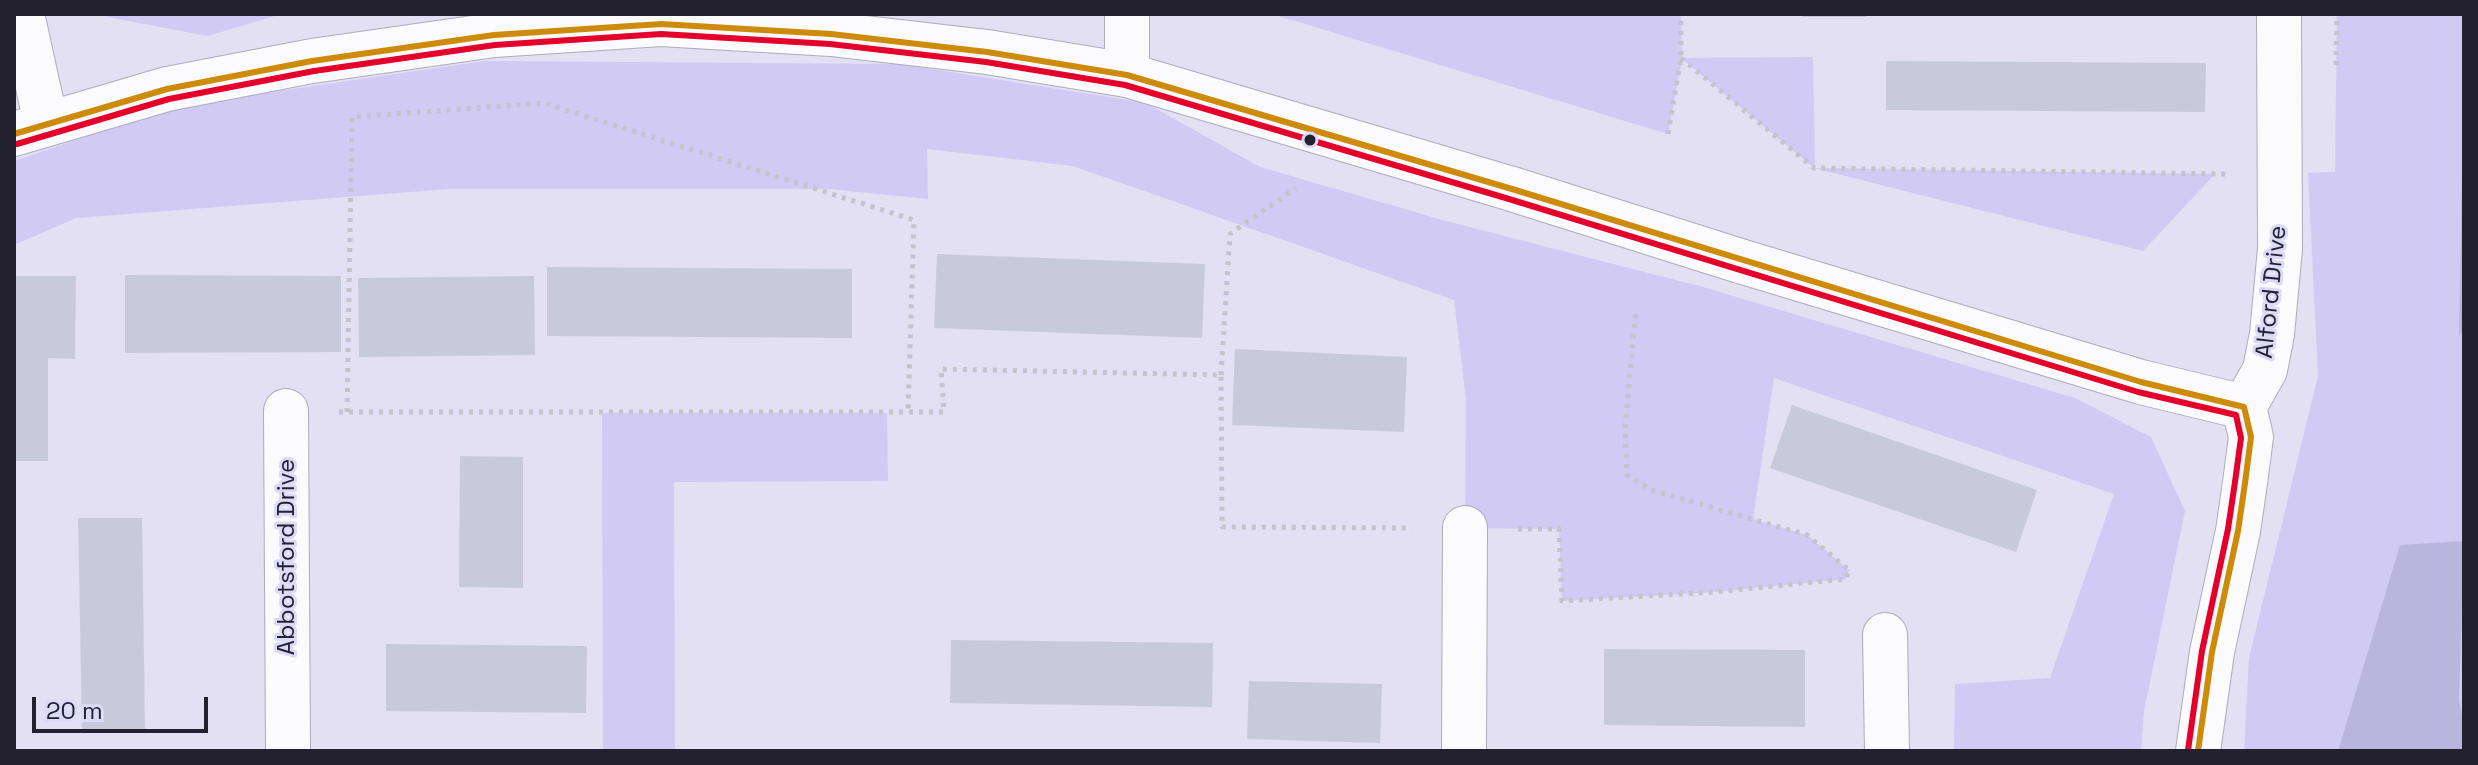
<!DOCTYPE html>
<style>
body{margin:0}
#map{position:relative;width:2478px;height:765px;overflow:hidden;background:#e2e0f2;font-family:"Space Grotesk",sans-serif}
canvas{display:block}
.frame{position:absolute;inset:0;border:16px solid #23212f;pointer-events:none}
.scale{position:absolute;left:32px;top:697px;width:176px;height:36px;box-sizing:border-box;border:4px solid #23212f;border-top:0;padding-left:10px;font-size:24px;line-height:28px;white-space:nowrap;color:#23212f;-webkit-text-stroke:6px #dcd9f9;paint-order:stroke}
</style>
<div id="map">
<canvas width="2478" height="765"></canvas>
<div class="frame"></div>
<div class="scale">20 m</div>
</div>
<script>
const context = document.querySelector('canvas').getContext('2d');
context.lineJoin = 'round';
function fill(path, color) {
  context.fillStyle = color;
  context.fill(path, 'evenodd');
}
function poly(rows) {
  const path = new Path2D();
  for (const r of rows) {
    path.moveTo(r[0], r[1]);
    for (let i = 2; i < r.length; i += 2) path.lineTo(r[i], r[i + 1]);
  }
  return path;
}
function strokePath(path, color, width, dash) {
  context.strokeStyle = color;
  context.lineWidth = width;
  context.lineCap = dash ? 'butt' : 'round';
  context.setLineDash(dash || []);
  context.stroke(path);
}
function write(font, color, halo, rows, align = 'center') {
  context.font = font + ' "Space Grotesk",sans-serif';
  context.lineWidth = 6;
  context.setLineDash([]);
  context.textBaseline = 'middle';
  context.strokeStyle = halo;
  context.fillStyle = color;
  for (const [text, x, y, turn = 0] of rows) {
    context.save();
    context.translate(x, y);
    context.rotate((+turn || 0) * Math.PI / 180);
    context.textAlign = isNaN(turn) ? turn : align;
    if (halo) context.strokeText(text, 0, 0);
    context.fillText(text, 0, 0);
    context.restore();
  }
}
fill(poly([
 [105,14,281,14,208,36,107,17],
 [1272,14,1681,14,1682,58,1813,57,1815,168,2215,174,2143,251,1814,168,1682,59,1668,134],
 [2337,14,2464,14,2464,751,2244,751,2249,658,2318,376,2308,173,2335,172],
 [485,61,900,64,1146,103,1260,167,1446,221,1703,287,2075,398,2151,437,2185,511,2144,711,2141,751,1954,751,1955,684,2050,678,2114,494,1774,378,1753,519,1807,535,1849,570,1846,579,1714,592,1562,601,1559,529,1465,528,1466,399,1454,300,1073,166,927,149,928,199,829,189,449,189,76,218,14,245,14,161,176,106],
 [602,413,887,413,888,481,674,482,675,751,603,751]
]), '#d0caf5');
fill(poly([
 [2464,108,2464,327,2459,337,2462,173],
 [2464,541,2459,700,2464,725,2464,751,2338,751,2400,545]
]), '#bab5df');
fill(poly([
 [1802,14,1866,14,1866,17,1802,17],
 [1886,61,2206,63,2205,112,1886,110],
 [937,254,1205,264,1202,338,934,328],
 [547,267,852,269,852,338,547,336],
 [125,275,341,276,341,352,125,353],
 [14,276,76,276,75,359,48,358,48,461,14,461],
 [534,276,535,355,359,357,358,278],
 [1235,349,1407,357,1404,432,1232,425],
 [1792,405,2037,490,2016,552,1770,468],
 [460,456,523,457,523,588,459,587],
 [78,518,142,518,145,729,82,729],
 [951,640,1213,643,1212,707,950,703],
 [386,644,587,646,586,713,386,711],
 [1604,649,1805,650,1805,727,1604,725],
 [1249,681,1382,684,1380,743,1247,739]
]), '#c8cad9');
const street = poly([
 [22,14,46,123],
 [1127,14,1127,75],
 [14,134,167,89,312,61,494,35,661,24,831,34,987,52,1127,75,1512,189],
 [1740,261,2141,382,2244,407],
 [286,411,288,751],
 [1885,635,1887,751],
 [1464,751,1465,528],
 [2198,751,2212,652,2238,531,2245,483,2251,437,2244,407,2265,370,2272,334,2280,249,2279,14]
]);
strokePath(street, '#aeacbb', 46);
strokePath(poly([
 [1681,58,1814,168,2228,174],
 [2336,65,2337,14],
 [1668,134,1681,58,1681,14],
 [1221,375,1230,234,1296,188],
 [339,412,944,412,941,369,1221,375,1222,527,1412,528],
 [347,412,352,117,544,103,914,220,908,412],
 [1518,529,1559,529,1562,601,1714,592,1846,579,1849,570,1807,535,1651,490,1627,475,1625,428,1636,310]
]), '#c5c3cb', 5, [4, 6]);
strokePath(street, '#fbfafd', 44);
const streetBridge = poly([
 [1512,189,1740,261]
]);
strokePath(streetBridge, '#aeacbb', 46, []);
strokePath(streetBridge, '#fbfafd', 44);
strokePath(poly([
 [14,134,167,89,312,61,494,35,661,24,831,34,987,52,1127,75,1512,189,2141,382,2244,407,2251,437,2245,483,2238,531,2212,652,2198,751]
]), '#cd8b09', 6);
strokePath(poly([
 [17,144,169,99,314,71,495,45,661,34,830,44,986,62,1125,85,1509,199,2138,392,2236,415,2241,438,2235,482,2228,529,2202,651,2188,750]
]), '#e4002b', 6);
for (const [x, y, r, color] of [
 [1310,140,7,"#23212f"]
]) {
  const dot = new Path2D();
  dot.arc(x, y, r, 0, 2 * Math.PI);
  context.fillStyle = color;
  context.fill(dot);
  strokePath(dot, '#dcd9f9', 3);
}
write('24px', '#23212f', '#dcd9f9', [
 ["Alford Drive",2272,292,-84],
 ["Abbotsford Drive",287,557,-90]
]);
</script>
